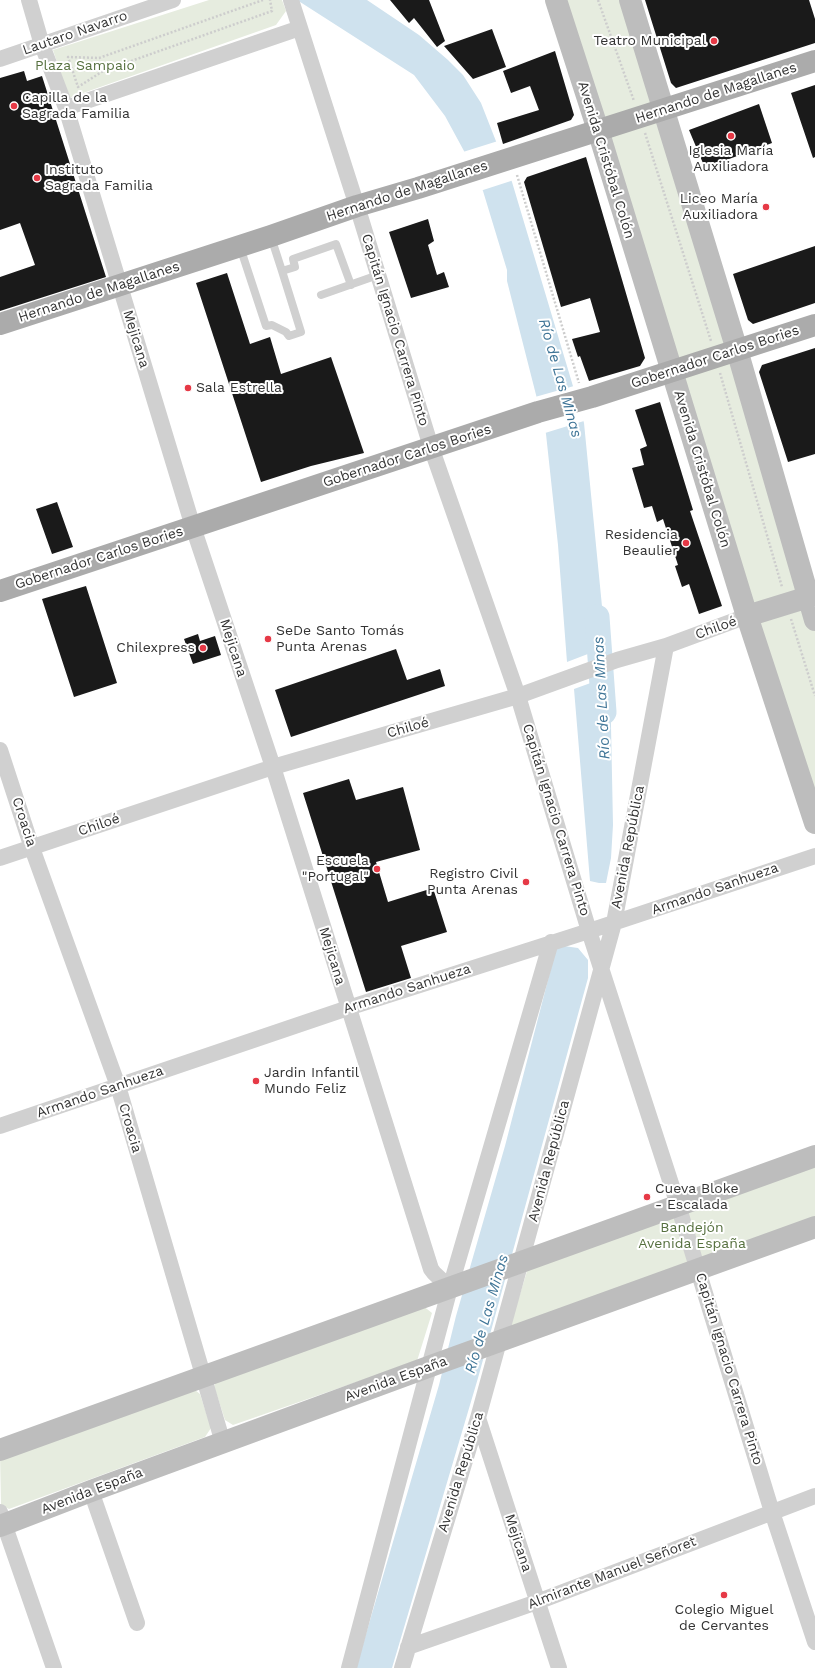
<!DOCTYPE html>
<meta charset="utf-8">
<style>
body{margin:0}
canvas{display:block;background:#fff}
</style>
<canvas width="815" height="1668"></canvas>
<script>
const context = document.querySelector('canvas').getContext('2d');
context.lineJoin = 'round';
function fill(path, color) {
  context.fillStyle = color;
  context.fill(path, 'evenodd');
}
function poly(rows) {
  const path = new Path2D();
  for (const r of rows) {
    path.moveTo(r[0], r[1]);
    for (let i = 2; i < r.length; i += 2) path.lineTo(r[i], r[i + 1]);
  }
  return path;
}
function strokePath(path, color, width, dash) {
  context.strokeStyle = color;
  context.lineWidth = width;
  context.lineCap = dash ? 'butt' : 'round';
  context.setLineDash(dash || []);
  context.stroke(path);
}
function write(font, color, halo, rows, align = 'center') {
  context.font = font + ' "Work Sans",sans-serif';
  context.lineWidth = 4;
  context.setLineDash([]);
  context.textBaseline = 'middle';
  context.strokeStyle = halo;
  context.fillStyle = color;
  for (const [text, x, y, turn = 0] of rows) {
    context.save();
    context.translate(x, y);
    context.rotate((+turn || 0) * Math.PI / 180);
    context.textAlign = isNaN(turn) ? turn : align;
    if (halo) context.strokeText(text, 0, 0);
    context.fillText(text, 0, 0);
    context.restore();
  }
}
fill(poly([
 [209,0,282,0,286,11,276,25,69,98,53,50],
 [562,0,624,0,815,613,815,804],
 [815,1164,815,1219,509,1330,528,1268],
 [422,1305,432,1313,417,1361,233,1425,225,1420,214,1386,220,1375],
 [190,1386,200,1394,211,1428,205,1437,9,1509,1,1505,0,1454]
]), '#e6ecdf');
fill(poly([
 [297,0,367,0,419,35,448,60,463,75,481,103,512,182,584,423,606,647,567,662,558,545,546,434,507,281,507,270,483,191,464,151,445,116,414,75],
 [610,676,613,825,611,858,606,883,599,883,590,881,574,689],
 [557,945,578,948,588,960,588,978,478,1378,392,1668,356,1668,439,1385,456,1316,505,1146]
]), '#cfe2ee');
fill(poly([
 [498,141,514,180,480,191,463,152],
 [574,386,584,421,545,433,535,397]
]), '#fff');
strokePath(poly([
 [597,617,604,712]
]), '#cfe2ee', 25);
fill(poly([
 [390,0,429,0,445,41,437,47,414,18,409,23],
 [645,0,809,0,815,19,815,43,676,88,671,83],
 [492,29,506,67,473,79,444,46],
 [555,51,574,115,571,120,503,144,497,123,539,110,530,86,511,93,503,71],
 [24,71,27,81,42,76,106,277,0,311,0,277,35,265,20,223,0,230,0,78],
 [815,85,815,157,813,158,791,93],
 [759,104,772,143,705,168,689,130],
 [586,157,645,358,640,366,589,381,580,356,578,357,572,339,600,332,590,298,561,307,524,182,527,177],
 [428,219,434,241,428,245,437,275,444,272,449,287,411,298,389,232],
 [815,246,815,303,753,324,748,320,733,274],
 [227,273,250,344,270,337,281,374,331,357,364,453,311,466,261,482,196,283],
 [815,348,815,454,788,462,759,372,762,365],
 [660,402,693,510,690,511,722,606,699,614,689,584,682,587,675,566,678,565,663,519,657,522,652,506,644,508,632,468,644,465,640,449,647,446,635,410],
 [57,502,73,547,52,554,36,509],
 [86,586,117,683,74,697,42,599],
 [198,634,200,641,215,636,221,655,193,664,184,639],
 [396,649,407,680,440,669,445,686,291,737,275,690],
 [349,779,356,800,403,787,420,850,376,862,388,902,433,888,447,932,401,946,411,978,366,992,303,793]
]), '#1a1a1a');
strokePath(poly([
 [263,0,99,58,68,57,78,87,103,71,272,11,270,0],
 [598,0,634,101],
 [645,133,711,341],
 [517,175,579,383],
 [720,373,782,587],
 [791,619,815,696]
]), '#cdcdcd', 2.5, [2, 2]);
strokePath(poly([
 [271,237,282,271],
 [240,247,266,326,272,325,286,332,289,336,301,332,282,271,295,267,293,259,336,244,351,285],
 [321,295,378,275]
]), '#d0d0d0', 8);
strokePath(poly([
 [29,0,42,45,66,108,193,527,273,767,431,1269,434,1273,450,1288],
 [291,0,357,206,431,447,518,696,589,931,678,1205,772,1512,815,1642],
 [0,59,173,0],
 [66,108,300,28],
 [0,750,32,848,118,1086,223,1443],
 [0,858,273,767,518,696,617,660,666,646,747,616],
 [0,1126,348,1008,589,931,815,856],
 [478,1418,559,1668],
 [91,1491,137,1623],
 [0,1512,54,1668],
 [408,1647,537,1602,815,1496],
 [349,1668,450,1288,551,942],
 [402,1668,478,1418,614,923,666,646]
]), '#d0d0d0', 16);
strokePath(poly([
 [556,0,598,130,747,616,815,823],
 [630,0,737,350,815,620],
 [747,616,815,595],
 [0,1450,815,1156],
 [0,1526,91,1491,439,1363,815,1227]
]), '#bdbdbd', 22);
strokePath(poly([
 [0,324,271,236,357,206,418,188,815,61],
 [0,591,538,412,592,397,815,325]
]), '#ababab', 22);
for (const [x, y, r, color] of [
 [714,41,4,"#e63946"],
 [14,106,4,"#e63946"],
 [731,136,4,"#e63946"],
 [37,178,4,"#e63946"],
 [766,207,4,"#e63946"],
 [188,388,4,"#e63946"],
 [686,543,4,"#e63946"],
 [268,639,4,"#e63946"],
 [203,648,4,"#e63946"],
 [377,869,4,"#e63946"],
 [526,882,4,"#e63946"],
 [256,1081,4,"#e63946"],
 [647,1197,4,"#e63946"],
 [724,1595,4,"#e63946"]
]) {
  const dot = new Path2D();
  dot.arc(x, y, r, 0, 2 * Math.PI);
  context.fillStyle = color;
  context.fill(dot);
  strokePath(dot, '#fff', 1.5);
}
write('14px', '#333', '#fff', [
 ["Lautaro Navarro",75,33,-19],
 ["Hernando de Magallanes",716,93,-18],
 ["Avenida Cristóbal Colón",606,160,73],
 ["Hernando de Magallanes",407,191,-18],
 ["Hernando de Magallanes",99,292,-18],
 ["Capitán Ignacio Carrera Pinto",395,330,73],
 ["Mejicana",136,339,73],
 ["Gobernador Carlos Bories",715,357,-18],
 ["Gobernador Carlos Bories",407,456,-18],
 ["Avenida Cristóbal Colón",702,469,73],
 ["Gobernador Carlos Bories",99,558,-18],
 ["Chiloé",716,628,-20],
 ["Mejicana",233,648,72],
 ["Chiloé",408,728,-16],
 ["Capitán Ignacio Carrera Pinto",556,820,73],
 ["Croacia",24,822,72],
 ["Chiloé",99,825,-19],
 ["Avenida República",628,847,-79],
 ["Armando Sanhueza",715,889,-19],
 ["Mejicana",332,956,73],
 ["Armando Sanhueza",407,989,-18],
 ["Armando Sanhueza",100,1092,-19],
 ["Croacia",130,1128,74],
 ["Avenida República",549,1161,-75],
 ["Capitán Ignacio Carrera Pinto",729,1369,73],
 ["Avenida España",396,1379,-20],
 ["Avenida República",461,1472,-73],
 ["Avenida España",92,1491,-21],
 ["Mejicana",518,1543,72],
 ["Almirante Manuel Señoret",612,1573,-21]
]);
write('14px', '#333', '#fff', [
 ["Teatro Municipal",706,41],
 ["Capilla de la",22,98,"left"],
 ["Sagrada Familia",22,114,"left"],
 ["Iglesia María",731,151,"center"],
 ["Auxiliadora",731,167,"center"],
 ["Instituto",45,170,"left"],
 ["Sagrada Familia",45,186,"left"],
 ["Liceo María",758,199],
 ["Auxiliadora",758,215],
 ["Sala Estrella",196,388,"left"],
 ["Residencia",678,535],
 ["Beaulier",678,551],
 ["SeDe Santo Tomás",276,631,"left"],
 ["Punta Arenas",276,647,"left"],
 ["Chilexpress",195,648],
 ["Escuela",369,861],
 ["\"Portugal\"",369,877],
 ["Registro Civil",518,874],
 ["Punta Arenas",518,890],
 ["Jardin Infantil",264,1073,"left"],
 ["Mundo Feliz",264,1089,"left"],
 ["Cueva Bloke",655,1189,"left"],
 ["- Escalada",655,1205,"left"],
 ["Colegio Miguel",724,1610,"center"],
 ["de Cervantes",724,1626,"center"]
], 'right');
write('14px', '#56703f', '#fff', [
 ["Plaza Sampaio",85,66],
 ["Bandejón",692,1228],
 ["Avenida España",692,1244]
]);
write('italic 15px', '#3f7597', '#fff', [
 ["Río de Las Minas",560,378,74],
 ["Río de Las Minas",602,698,-93],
 ["Río de Las Minas",487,1314,-74]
]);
</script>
